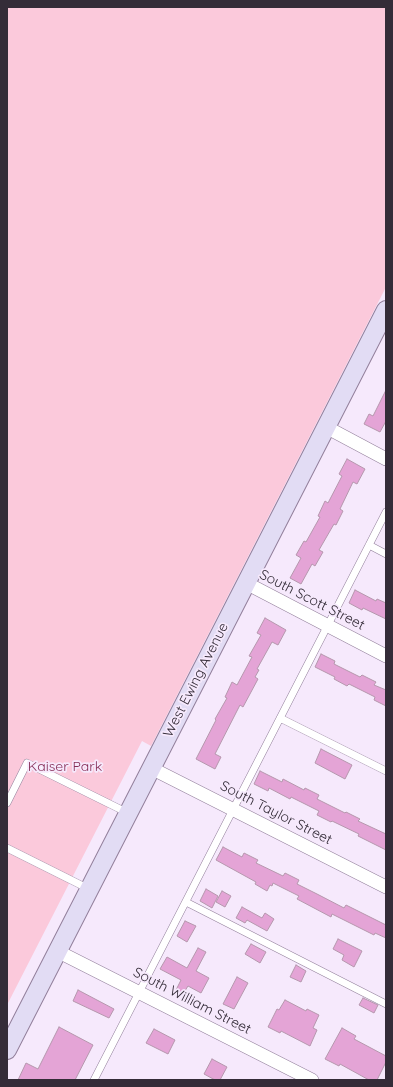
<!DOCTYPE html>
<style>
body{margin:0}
#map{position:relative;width:393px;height:1087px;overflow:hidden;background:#f6e9fc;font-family:Quicksand,sans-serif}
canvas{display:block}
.frame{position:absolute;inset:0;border:8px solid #342c38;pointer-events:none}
</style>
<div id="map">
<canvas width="393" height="1087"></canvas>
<div class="frame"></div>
</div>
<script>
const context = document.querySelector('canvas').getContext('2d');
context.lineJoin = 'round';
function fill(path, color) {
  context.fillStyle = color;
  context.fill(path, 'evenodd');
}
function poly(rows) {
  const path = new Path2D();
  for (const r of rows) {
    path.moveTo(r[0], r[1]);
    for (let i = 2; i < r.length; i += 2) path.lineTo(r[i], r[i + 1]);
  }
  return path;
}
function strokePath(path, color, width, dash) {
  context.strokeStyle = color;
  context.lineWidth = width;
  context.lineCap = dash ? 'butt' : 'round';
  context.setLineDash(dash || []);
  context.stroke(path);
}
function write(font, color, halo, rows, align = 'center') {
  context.font = font + ' Quicksand,sans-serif';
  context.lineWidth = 3.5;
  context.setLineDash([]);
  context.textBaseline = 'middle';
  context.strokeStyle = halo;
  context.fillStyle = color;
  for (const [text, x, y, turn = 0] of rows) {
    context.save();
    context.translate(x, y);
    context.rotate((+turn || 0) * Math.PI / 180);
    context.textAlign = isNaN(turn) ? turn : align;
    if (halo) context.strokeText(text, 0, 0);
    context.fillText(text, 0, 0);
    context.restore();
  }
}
fill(poly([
 [7,7,386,7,386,287,151,746,142,741,7,1005]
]), '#fbc9db');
const building = poly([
 [386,390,386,421,380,432,364,424,369,414,373,416,386,390],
 [347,459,365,469,357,484,353,482,340,509,343,511,336,525,334,524,319,550,323,552,315,566,312,564,301,584,290,578,301,558,296,555,304,541,306,542,320,517,318,516,325,501,328,503,342,476,339,474,347,459],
 [355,590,376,601,377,599,386,603,386,619,363,608,362,610,349,603,355,590],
 [265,618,286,630,278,645,272,642,257,669,259,670,255,677,258,679,243,707,240,705,215,754,221,757,215,769,196,759,216,720,215,719,227,698,225,697,232,682,237,685,252,657,249,656,261,635,257,633,265,618],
 [321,654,335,661,334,664,360,677,362,675,376,682,374,685,386,690,386,706,374,700,375,697,349,684,347,686,334,679,335,677,315,667,321,654],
 [321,749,352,765,345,779,315,763,321,749],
 [260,771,282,782,283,779,304,790,305,788,319,795,317,799,345,813,346,812,360,819,358,821,386,834,386,850,358,836,359,834,332,821,331,822,317,815,319,811,291,797,290,799,269,788,268,791,254,784,260,771],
 [223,847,242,857,244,853,258,860,256,863,283,876,285,873,299,880,297,884,317,894,344,908,346,905,386,925,386,938,375,933,374,935,332,914,331,917,297,899,299,896,273,883,272,886,270,885,267,891,255,884,256,882,216,860,223,847],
 [206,889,218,896,212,908,200,901,206,889],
 [222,891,231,896,225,907,216,902,222,891],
 [242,907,262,918,265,913,274,919,267,931,247,920,245,923,236,918,242,907],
 [185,921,196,926,187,942,177,936,185,921],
 [338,939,362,951,354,967,342,960,344,955,333,949,338,939],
 [251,944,266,952,260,963,245,954,251,944],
 [198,948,206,952,196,971,209,978,201,993,188,986,183,994,176,990,181,980,160,969,167,957,187,968,198,948],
 [296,965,306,971,301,982,290,977,296,965],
 [237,977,248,983,234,1009,223,1004,237,977],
 [78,990,114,1009,109,1018,73,1001,78,990],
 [363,998,378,1005,374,1013,359,1005,363,998],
 [285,1000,306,1011,307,1009,319,1015,313,1028,317,1030,310,1046,281,1031,280,1033,268,1027,277,1009,279,1010,285,1000],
 [59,1027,93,1045,75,1080,18,1080,26,1063,38,1069,59,1027],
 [342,1028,356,1036,354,1039,386,1056,386,1062,377,1080,369,1080,340,1064,339,1066,325,1059,342,1028],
 [154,1029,175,1040,168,1054,146,1043,154,1029],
 [212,1059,227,1067,220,1080,215,1080,204,1074,212,1059]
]);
fill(building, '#e4a4d6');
strokePath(building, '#b597ad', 1);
const lane = poly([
 [369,545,386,554],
 [280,718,386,771],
 [7,803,27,763,128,813],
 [7,848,89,889],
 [186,902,386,1004],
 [94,1080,386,512]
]);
const street = poly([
 [326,427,386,459],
 [246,583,386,656],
 [151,768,386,887],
 [57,951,312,1080]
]);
const secondary = poly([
 [7,1050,386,310]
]);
strokePath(lane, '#927f9b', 8);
strokePath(street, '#927f9b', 14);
strokePath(secondary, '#927f9b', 20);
strokePath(lane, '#fff', 7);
strokePath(street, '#fff', 13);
strokePath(secondary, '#e2dcf4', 18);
write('14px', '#342c38', '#f6e9fc', [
 ["South Scott Street",312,600,27],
 ["West Ewing Avenue",196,680,-63],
 ["South Taylor Street",276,813,27],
 ["South William Street",192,1001,27]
]);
write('14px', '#852c56', '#f6e9fc', [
 ["Kaiser Park",65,767]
]);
</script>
